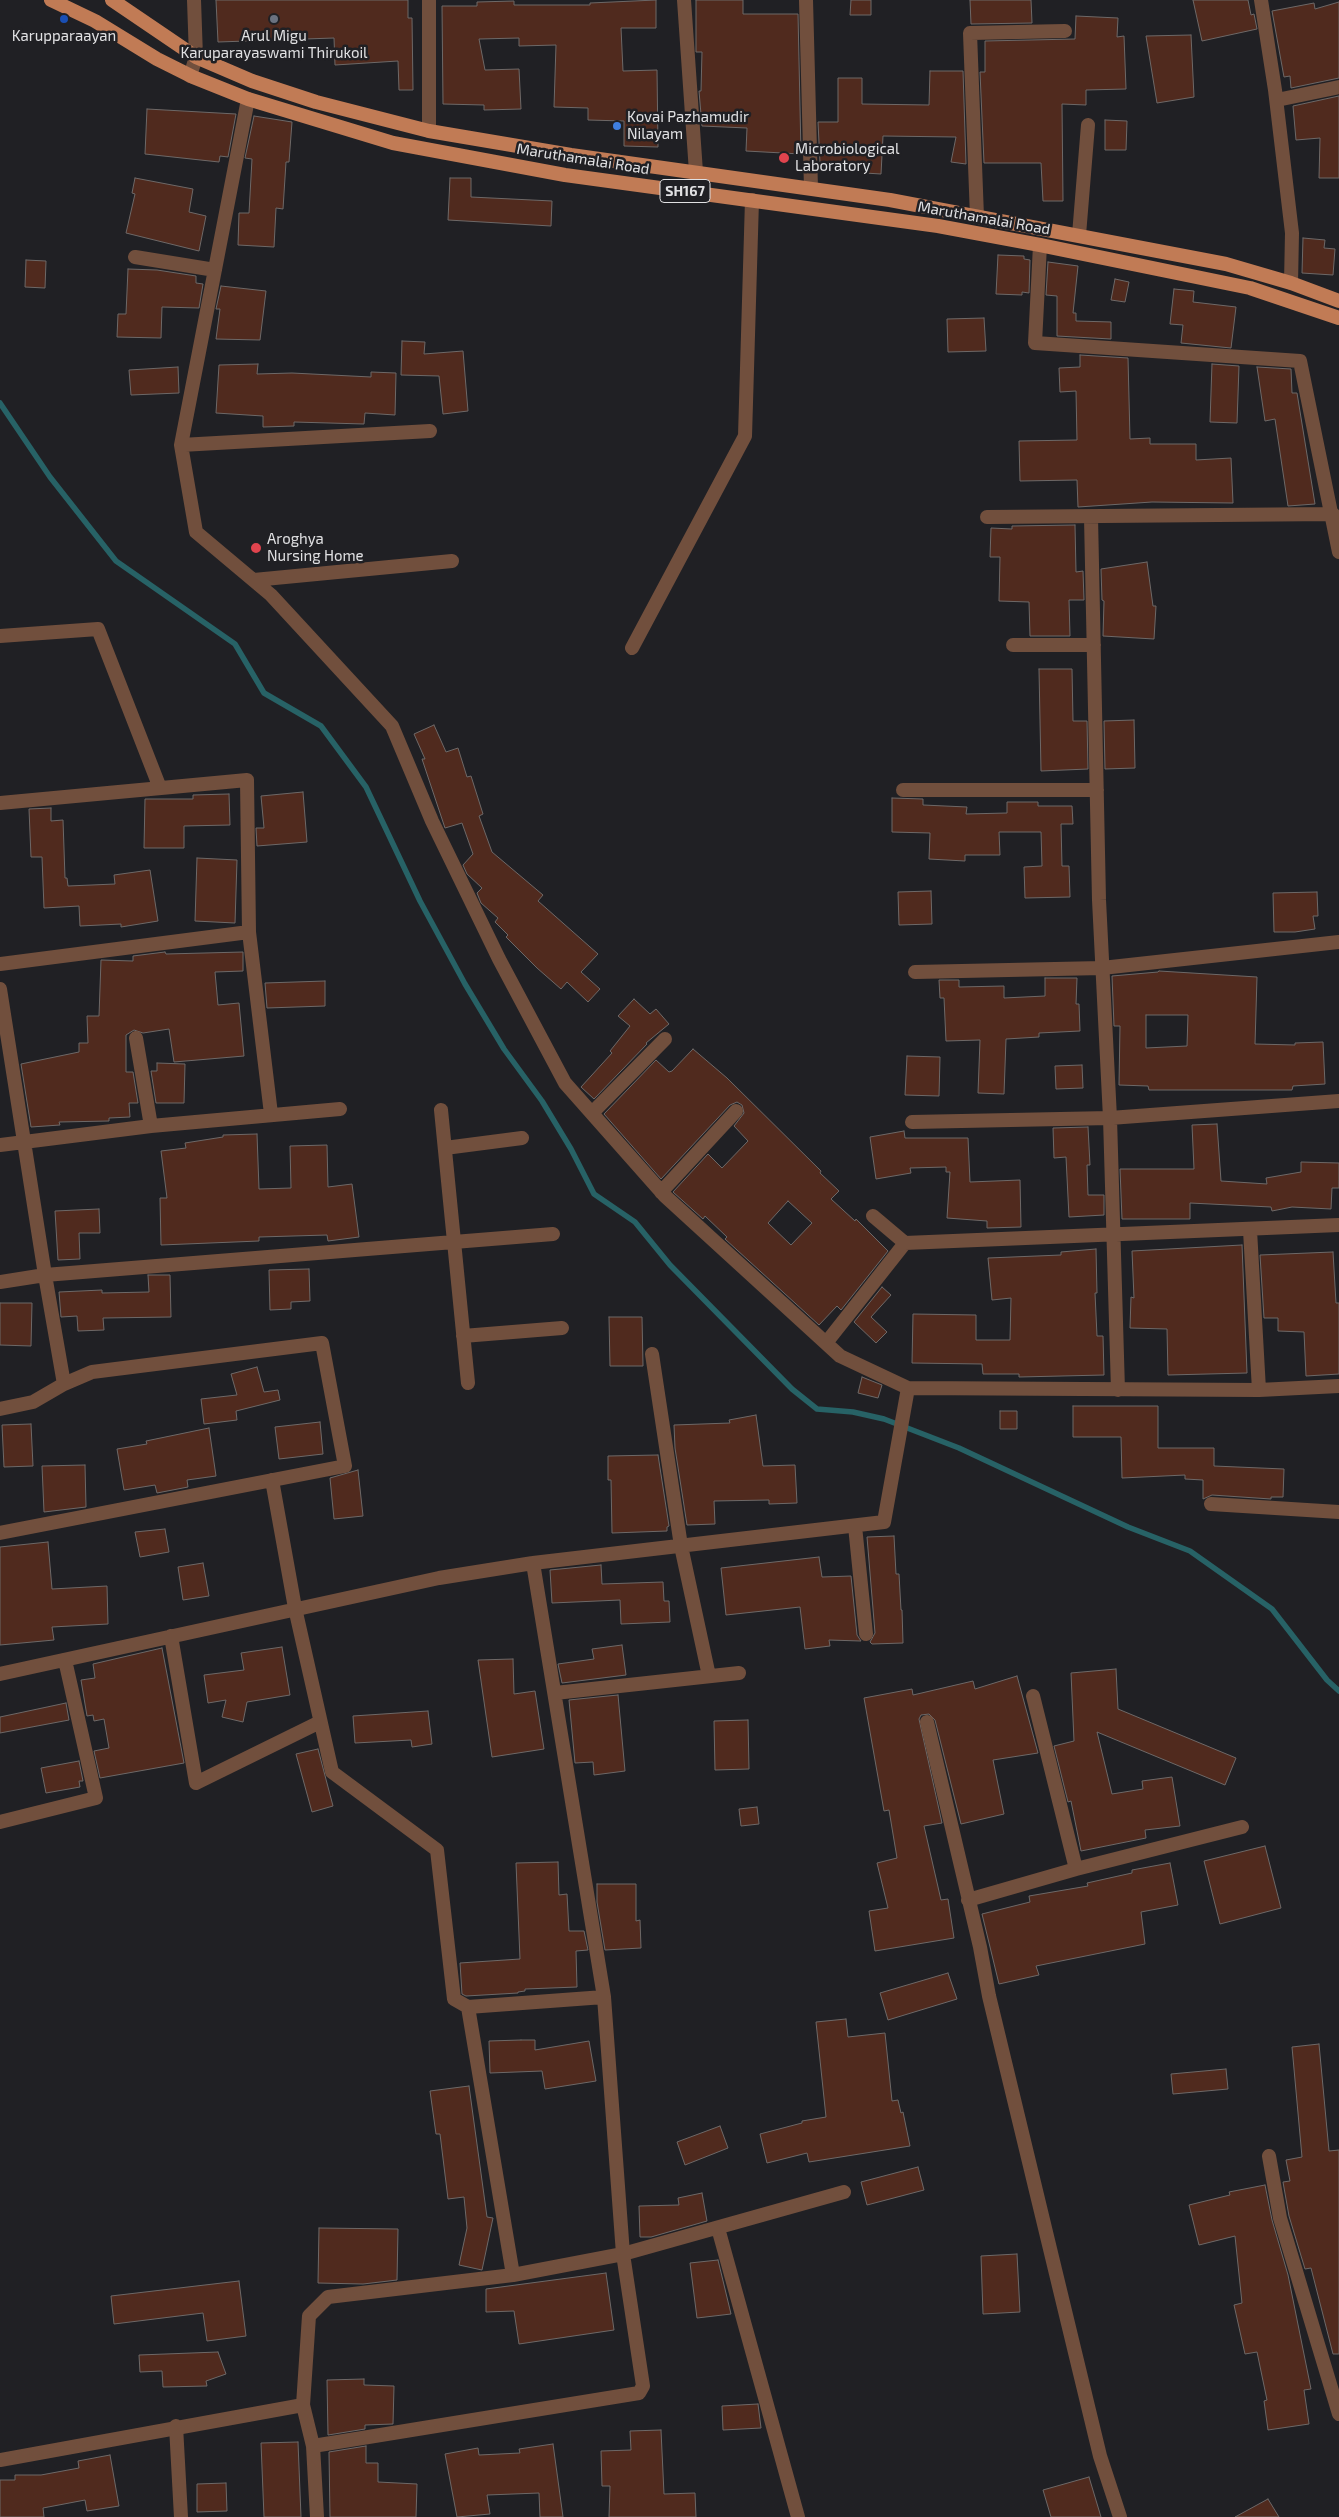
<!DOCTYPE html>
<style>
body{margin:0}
canvas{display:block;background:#202024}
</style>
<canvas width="1339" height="2517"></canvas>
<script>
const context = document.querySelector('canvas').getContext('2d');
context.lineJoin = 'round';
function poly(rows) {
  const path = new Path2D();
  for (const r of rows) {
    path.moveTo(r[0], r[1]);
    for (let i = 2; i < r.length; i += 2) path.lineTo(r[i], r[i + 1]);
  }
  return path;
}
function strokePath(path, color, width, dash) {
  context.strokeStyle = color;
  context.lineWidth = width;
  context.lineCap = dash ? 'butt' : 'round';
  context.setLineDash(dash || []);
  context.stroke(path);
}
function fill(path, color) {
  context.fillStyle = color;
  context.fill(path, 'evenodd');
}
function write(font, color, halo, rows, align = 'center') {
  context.font = font + ' "Exo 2",sans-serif';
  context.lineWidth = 5;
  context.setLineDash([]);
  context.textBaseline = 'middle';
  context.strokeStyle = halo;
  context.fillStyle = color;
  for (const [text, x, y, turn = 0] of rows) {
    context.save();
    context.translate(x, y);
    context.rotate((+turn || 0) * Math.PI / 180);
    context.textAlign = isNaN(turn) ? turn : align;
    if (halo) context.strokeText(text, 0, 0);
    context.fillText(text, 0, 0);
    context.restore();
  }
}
strokePath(poly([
 [0,403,50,477,116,561,235,644,264,693,321,726,366,787,420,901,465,984,504,1049,542,1101,571,1149,594,1194,635,1222,670,1265,792,1389,817,1409,853,1412,884,1419,959,1448,1128,1527,1190,1551,1272,1609,1327,1680,1339,1691]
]), '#276266', 5.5);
const building = poly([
 [216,0,408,0,408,18,412,18,413,90,399,90,398,61,335,65,334,38,218,42,216,0],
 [656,0,656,28,621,28,623,71,657,70,658,147,624,146,624,121,588,120,588,108,554,107,556,45,519,46,519,38,479,39,485,70,519,69,521,109,484,110,484,105,443,104,442,6,477,6,477,2,514,1,514,5,590,5,590,3,656,0],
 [696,0,743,0,743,14,798,14,801,154,746,151,747,128,702,126,699,91,701,91,702,52,696,52,696,0],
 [851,0,871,0,871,15,850,15,851,0],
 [970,0,1031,0,1032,23,971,24,970,0],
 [1193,0,1248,0,1251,15,1254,14,1257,29,1202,41,1193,0],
 [1339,2,1339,78,1291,88,1290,76,1284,77,1272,11,1314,3,1315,9,1339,2],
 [1076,16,1118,18,1117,37,1124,36,1126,89,1086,90,1086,105,1062,104,1063,201,1043,201,1041,163,984,163,980,72,985,72,985,41,1075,39,1076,16],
 [1191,35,1194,97,1157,103,1146,36,1191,35],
 [930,71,963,71,966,164,951,162,956,137,883,136,881,174,865,173,866,162,820,163,818,122,838,122,838,78,862,78,862,104,929,105,930,71],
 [1339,96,1339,178,1319,178,1320,138,1296,140,1293,106,1339,96],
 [147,109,236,114,228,157,220,156,219,162,145,154,147,109],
 [254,116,292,122,289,162,286,162,283,209,276,208,274,247,238,245,239,213,249,213,252,159,245,158,254,116],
 [1105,120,1127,121,1126,150,1105,150,1105,120],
 [135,178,193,189,189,212,206,216,199,251,126,233,135,194,132,193,135,178],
 [450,178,471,178,471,197,552,201,551,226,448,220,450,178],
 [1303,238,1325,240,1324,248,1335,249,1333,275,1302,273,1303,238],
 [998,255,1024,256,1024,259,1030,260,1029,293,1022,292,1022,295,996,294,998,255],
 [26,260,46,261,45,288,25,287,26,260],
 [1048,262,1078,266,1073,313,1076,313,1076,321,1111,322,1111,339,1057,336,1057,296,1046,295,1048,262],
 [128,269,157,270,196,276,196,283,203,284,199,308,162,307,161,338,117,337,118,314,126,314,128,269],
 [1115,279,1129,282,1125,302,1111,300,1115,279],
 [221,286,266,291,260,340,216,339,220,309,216,309,221,286],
 [1174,289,1194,291,1193,302,1236,307,1231,348,1181,343,1183,325,1170,324,1174,289],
 [984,318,986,351,948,352,947,319,984,318],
 [402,341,425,342,424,354,463,351,468,411,443,414,439,376,401,375,402,341],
 [1080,355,1128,358,1130,439,1150,438,1150,444,1196,444,1196,460,1231,458,1233,503,1152,502,1078,507,1077,480,1020,481,1019,441,1077,440,1076,391,1060,392,1059,368,1080,367,1080,355],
 [258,364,257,374,292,373,371,377,371,372,396,373,395,415,365,413,364,424,294,422,294,426,263,427,263,416,216,413,219,365,258,364],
 [1212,364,1239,366,1237,423,1210,422,1212,364],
 [178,367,179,393,131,395,129,370,178,367],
 [1257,367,1291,369,1292,393,1297,393,1315,504,1288,506,1275,419,1265,421,1257,367],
 [1075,525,1076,572,1083,571,1084,600,1069,600,1070,636,1030,636,1029,602,999,601,1000,557,990,557,991,528,1012,529,1012,526,1075,525],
 [1147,562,1153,606,1156,606,1154,639,1103,636,1104,601,1102,600,1101,569,1147,562],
 [1039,669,1072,669,1073,721,1087,721,1088,769,1041,771,1039,669],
 [1134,720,1135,768,1105,769,1104,721,1134,720],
 [434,725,446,752,458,748,467,777,471,776,483,814,479,816,492,852,543,895,538,901,598,954,581,972,600,989,588,1002,567,982,561,989,537,968,506,937,508,935,495,922,498,918,481,903,477,893,482,888,467,874,463,865,473,854,462,823,445,828,422,759,425,759,414,734,434,725],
 [303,792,307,842,257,846,256,828,264,828,261,796,303,792],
 [229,794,230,825,184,826,184,848,144,848,145,799,193,799,193,795,229,794],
 [892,798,923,799,923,805,967,807,966,814,1007,813,1007,802,1038,802,1038,806,1072,806,1073,824,1061,824,1062,866,1069,866,1070,897,1025,898,1024,867,1042,866,1041,832,999,832,1000,855,965,855,965,861,929,859,930,833,892,832,892,798],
 [51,808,51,821,63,820,65,878,67,878,68,886,115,884,114,875,150,870,158,921,121,927,121,924,80,926,79,906,44,908,42,857,31,857,29,809,51,808],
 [197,858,237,860,235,923,195,921,197,858],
 [931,891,932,924,899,925,898,892,931,891],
 [1317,892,1318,916,1313,916,1315,929,1295,932,1274,932,1273,893,1317,892],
 [165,952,166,954,243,952,243,971,215,972,218,1005,239,1003,244,1056,174,1062,169,1029,143,1033,134,1030,126,1035,126,1072,133,1072,138,1103,129,1103,130,1117,109,1118,109,1121,59,1122,60,1125,31,1127,21,1064,79,1052,79,1043,88,1043,87,1016,99,1016,101,960,133,961,133,956,165,952],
 [1159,971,1257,977,1255,1044,1295,1045,1295,1043,1323,1042,1325,1084,1293,1086,1292,1090,1149,1090,1148,1086,1119,1085,1120,1026,1114,1026,1112,976,1158,972,1159,971],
 [1146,1015,1188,1015,1187,1046,1146,1048,1146,1015],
 [1045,978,1077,978,1076,1004,1079,1004,1080,1031,1039,1033,1039,1037,1006,1039,1004,1094,978,1093,980,1040,946,1041,944,998,940,998,939,980,959,980,959,987,1004,986,1004,998,1045,996,1045,978],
 [325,981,325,1006,267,1008,265,983,325,981],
 [634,999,650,1014,656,1009,669,1024,646,1043,647,1044,594,1099,581,1087,612,1053,610,1051,630,1026,618,1016,634,999],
 [693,1049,727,1078,821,1171,820,1173,839,1191,831,1199,855,1221,856,1219,888,1251,841,1310,837,1306,819,1325,725,1239,727,1237,705,1216,703,1219,673,1192,708,1154,722,1168,748,1141,734,1126,744,1113,742,1105,737,1102,730,1105,661,1179,604,1114,656,1060,669,1072,672,1071,693,1049],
 [788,1201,812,1223,791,1245,768,1223,788,1201],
 [907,1056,940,1057,939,1096,905,1095,907,1056],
 [157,1063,185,1064,184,1103,156,1103,151,1071,157,1071,157,1063],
 [1082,1065,1083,1088,1056,1089,1055,1066,1082,1065],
 [1217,1124,1221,1181,1267,1184,1266,1178,1301,1172,1301,1162,1339,1163,1339,1188,1332,1188,1331,1209,1292,1207,1272,1211,1271,1207,1190,1203,1190,1219,1122,1219,1120,1169,1194,1169,1192,1125,1217,1124],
 [1088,1127,1090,1165,1087,1165,1088,1195,1104,1195,1104,1215,1069,1217,1066,1157,1054,1158,1053,1128,1088,1127],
 [904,1131,905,1138,968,1138,970,1182,1020,1180,1021,1227,987,1228,987,1221,947,1218,950,1172,946,1172,946,1167,910,1168,911,1173,876,1179,870,1137,904,1131],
 [257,1134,259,1189,291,1188,290,1146,327,1145,328,1187,352,1184,359,1237,328,1241,327,1235,259,1237,259,1241,161,1245,160,1198,167,1198,161,1151,186,1148,185,1143,223,1137,223,1135,257,1134],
 [99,1209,100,1233,79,1233,80,1259,58,1260,55,1211,99,1209],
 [1242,1245,1247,1373,1168,1375,1167,1329,1130,1328,1131,1297,1134,1298,1132,1251,1242,1245],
 [1096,1249,1097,1293,1095,1293,1097,1336,1103,1336,1104,1375,1019,1377,1019,1374,983,1374,982,1364,912,1363,913,1314,976,1315,976,1340,1010,1340,1011,1298,992,1300,988,1258,1061,1255,1061,1252,1096,1249],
 [1333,1252,1336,1303,1339,1303,1339,1374,1306,1376,1304,1332,1278,1331,1278,1318,1264,1318,1260,1255,1333,1252],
 [309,1269,310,1301,291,1302,291,1309,270,1310,269,1270,309,1269],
 [148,1275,170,1275,171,1317,103,1318,104,1330,78,1331,77,1316,61,1317,59,1292,102,1290,102,1293,149,1292,148,1275],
 [882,1287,891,1295,871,1317,887,1332,876,1343,854,1322,882,1287],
 [0,1303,32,1303,31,1346,0,1345,0,1303],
 [609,1317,642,1317,643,1366,610,1366,609,1317],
 [257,1367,264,1392,278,1390,280,1400,236,1411,237,1420,204,1424,201,1399,237,1395,231,1374,257,1367],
 [862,1377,882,1385,878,1398,858,1393,862,1377],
 [1073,1406,1158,1406,1158,1448,1214,1448,1214,1466,1284,1469,1283,1497,1271,1497,1271,1499,1212,1495,1203,1499,1203,1480,1185,1479,1185,1475,1122,1478,1121,1437,1073,1437,1073,1406],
 [1000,1411,1017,1411,1017,1429,1000,1429,1000,1411],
 [756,1415,763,1466,795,1465,797,1503,769,1504,769,1500,714,1501,715,1524,687,1525,675,1448,674,1425,730,1423,729,1420,756,1415],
 [320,1422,323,1454,279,1459,275,1427,320,1422],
 [31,1424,33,1466,4,1467,2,1425,31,1424],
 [209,1428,216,1476,187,1480,188,1487,157,1493,155,1485,124,1490,117,1449,147,1444,146,1441,209,1428],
 [658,1455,669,1526,667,1527,667,1531,612,1533,611,1480,608,1480,608,1456,658,1455],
 [85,1465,86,1507,44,1512,42,1466,85,1465],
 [358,1470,363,1516,334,1519,330,1478,358,1470],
 [165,1529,169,1552,140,1557,135,1532,165,1529],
 [894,1536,896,1574,899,1574,901,1610,902,1610,903,1643,872,1644,870,1642,875,1633,867,1537,894,1536],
 [48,1542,52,1589,107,1586,108,1624,52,1627,54,1640,0,1645,0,1547,48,1542],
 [819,1557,822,1577,851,1576,857,1635,861,1641,829,1640,830,1646,805,1649,800,1607,726,1615,721,1568,819,1557],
 [203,1563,209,1596,183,1600,178,1567,203,1563],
 [601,1565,602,1584,663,1582,664,1601,669,1601,670,1622,621,1624,620,1600,552,1603,550,1570,601,1565],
 [622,1645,626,1675,562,1683,558,1664,594,1659,592,1649,622,1645],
 [282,1647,290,1695,247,1702,243,1722,222,1717,226,1700,208,1703,204,1675,244,1670,241,1653,282,1647],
 [162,1648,184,1763,100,1778,94,1751,109,1748,104,1719,94,1721,93,1715,87,1716,81,1680,95,1678,93,1664,162,1648],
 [513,1659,514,1694,535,1691,544,1749,492,1757,478,1660,513,1659],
 [1116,1669,1118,1709,1236,1758,1225,1785,1097,1732,1112,1794,1143,1789,1142,1781,1172,1777,1180,1826,1145,1830,1146,1838,1081,1851,1071,1801,1068,1802,1054,1746,1074,1741,1071,1673,1116,1669],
 [1017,1676,1038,1753,993,1760,1004,1814,961,1824,935,1720,929,1714,921,1715,919,1719,942,1823,924,1826,941,1900,948,1899,954,1938,875,1951,869,1911,888,1908,877,1863,897,1858,889,1810,884,1811,864,1698,912,1689,913,1695,973,1681,975,1689,1017,1676],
 [618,1695,625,1771,594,1775,593,1762,575,1763,569,1700,618,1695],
 [66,1703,69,1720,0,1733,0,1717,66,1703],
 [428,1711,432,1744,412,1747,411,1740,355,1743,353,1716,428,1711],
 [748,1720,749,1769,715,1770,714,1721,748,1720],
 [318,1749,333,1806,312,1812,296,1754,318,1749],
 [79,1761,83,1781,79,1781,80,1787,46,1793,41,1768,79,1761],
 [757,1807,759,1824,741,1826,739,1809,757,1807],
 [1265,1846,1281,1908,1220,1924,1204,1861,1265,1846],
 [558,1862,559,1895,567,1894,569,1931,584,1931,588,1950,576,1951,577,1987,525,1989,525,1991,518,1992,518,1993,466,1996,462,1994,460,1963,520,1959,516,1863,558,1862],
 [1170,1863,1178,1905,1141,1912,1145,1944,1036,1966,1039,1975,999,1984,982,1914,1030,1902,1029,1896,1088,1886,1087,1883,1132,1873,1132,1870,1170,1863],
 [597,1884,636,1884,636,1921,640,1920,641,1948,605,1950,597,1902,597,1884],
 [948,1973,957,1999,888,2020,880,1993,948,1973],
 [846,2019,848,2037,885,2033,892,2101,898,2100,901,2113,903,2112,910,2146,809,2162,807,2153,767,2163,760,2134,802,2123,802,2121,826,2117,816,2022,846,2019],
 [521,2040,535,2040,535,2050,589,2041,596,2081,545,2089,542,2071,490,2073,489,2041,521,2040],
 [1319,2044,1329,2151,1339,2150,1339,2354,1333,2354,1311,2268,1305,2269,1289,2216,1283,2182,1290,2181,1286,2160,1302,2157,1292,2047,1319,2044],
 [1226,2069,1228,2089,1173,2094,1171,2074,1226,2069],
 [469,2086,487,2217,493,2218,482,2270,459,2265,467,2228,464,2197,448,2199,440,2134,436,2134,430,2091,469,2086],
 [720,2126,728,2148,685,2165,677,2142,720,2126],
 [918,2167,924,2190,867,2205,861,2182,918,2167],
 [1265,2185,1272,2220,1288,2275,1311,2389,1304,2390,1309,2424,1268,2430,1264,2401,1267,2400,1257,2352,1245,2354,1234,2305,1242,2303,1235,2236,1199,2245,1189,2205,1230,2195,1229,2192,1265,2185],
 [702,2193,707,2221,651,2237,640,2237,639,2206,679,2205,678,2198,702,2193],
 [319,2228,398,2229,397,2280,363,2284,318,2283,319,2228],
 [1017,2254,1020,2312,983,2314,981,2256,1017,2254],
 [718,2260,731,2314,697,2318,690,2263,718,2260],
 [606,2273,614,2330,519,2344,514,2311,486,2312,486,2289,606,2273],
 [239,2281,246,2336,207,2341,203,2313,114,2324,111,2296,239,2281],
 [218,2352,226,2374,206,2381,207,2386,163,2387,162,2371,140,2372,139,2355,218,2352],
 [364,2379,364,2385,394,2386,393,2424,365,2425,365,2429,328,2435,327,2380,364,2379],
 [758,2404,761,2428,723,2430,722,2406,758,2404],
 [661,2430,664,2494,695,2493,696,2517,609,2517,610,2486,602,2486,601,2451,631,2450,630,2431,661,2430],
 [298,2442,301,2517,264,2517,261,2443,298,2442],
 [553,2444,563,2517,540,2517,539,2493,487,2495,490,2514,457,2517,445,2454,478,2448,479,2455,520,2453,519,2449,553,2444],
 [366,2446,366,2463,378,2463,378,2482,417,2484,416,2517,330,2517,329,2452,366,2446],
 [110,2455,119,2506,87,2511,85,2500,43,2508,44,2517,0,2517,0,2480,15,2480,15,2475,41,2475,79,2468,78,2461,110,2455],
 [1089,2477,1101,2517,1051,2517,1043,2490,1089,2477],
 [226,2483,227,2511,197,2512,197,2484,226,2483],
 [1268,2499,1279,2517,1235,2517,1268,2499]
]);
fill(building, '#502a1e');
strokePath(building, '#6d6867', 1);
strokePath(poly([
 [429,0,429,131],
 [684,0,696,172],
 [806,0,811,188],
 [1261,0,1275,90,1292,233,1291,283],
 [190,76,196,57,194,0],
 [248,99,181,445,196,532,271,595,392,726,432,821,499,959,565,1083,665,1196,840,1356,908,1388,1259,1390,1339,1386],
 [1277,100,1339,87],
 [977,217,970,33,1065,31],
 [1079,235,1088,125],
 [1040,245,1035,343,1300,361,1339,552],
 [135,257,215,270],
 [181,445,430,431],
 [987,517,1333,514],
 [1091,517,1099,900,1110,1118,1118,1390],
 [254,580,452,561],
 [0,636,98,629,160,788],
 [1013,645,1094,645],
 [632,648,745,436,752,200],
 [903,790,1097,790],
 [0,803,247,780,249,932,271,1114],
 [0,964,249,932],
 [915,972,1102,968,1339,942],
 [0,989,45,1275,0,1282],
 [136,1038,151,1126],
 [441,1110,468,1383],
 [592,1113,665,1039],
 [912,1122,1110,1118,1339,1101],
 [0,1145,151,1126,340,1109],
 [445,1148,522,1138],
 [661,1192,736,1111],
 [1250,1230,1259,1390],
 [905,1243,1339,1225],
 [463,1336,562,1328],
 [826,1343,905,1243,873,1216],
 [652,1354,681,1546,709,1676],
 [64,1384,45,1275,553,1234],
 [0,1409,33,1402,64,1384,92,1372,322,1343,345,1466,0,1533],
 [272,1480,295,1608,332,1772,437,1850,454,1999,468,2007],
 [1211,1504,1339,1512],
 [855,1526,866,1634],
 [171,1636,196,1783,320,1722],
 [0,1674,439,1578,533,1563,884,1522,908,1388],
 [555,1693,739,1673],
 [1033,1696,1076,1869],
 [927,1722,980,1947,989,1996,1100,2456,1120,2517],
 [0,1822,96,1798,65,1660],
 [968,1900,1076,1869,1242,1827],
 [1269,2156,1280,2218,1339,2414],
 [718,2228,798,2517],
 [513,2275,623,2254,844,2192],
 [303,2405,309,2316,328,2297,513,2275,468,2007,604,1997],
 [176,2426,181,2517],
 [0,2460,303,2405,313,2446],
 [317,2517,313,2446,639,2393,643,2386,623,2254,604,1997,533,1563]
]), '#714f3d', 14);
strokePath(poly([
 [51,0,95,21,157,59,193,77,248,99,393,143,565,175,938,226,1040,245,1250,288,1339,318],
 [112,0,196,57,252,81,316,102,429,131,571,155,890,200,1226,264,1291,283,1339,301]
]), '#c17b55', 14);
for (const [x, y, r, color] of [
 [64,19,5,"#1a4fb4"],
 [274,19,5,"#6b7280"],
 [617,126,5,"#3f7fe0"],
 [784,158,6,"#e0444e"],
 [256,548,6,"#e0444e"]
]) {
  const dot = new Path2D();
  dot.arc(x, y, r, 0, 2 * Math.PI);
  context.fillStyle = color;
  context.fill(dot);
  strokePath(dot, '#202024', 2);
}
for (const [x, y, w] of [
 [685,191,50]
]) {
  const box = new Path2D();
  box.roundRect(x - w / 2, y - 11.5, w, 23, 4);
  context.fillStyle = '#202024';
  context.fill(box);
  strokePath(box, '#e1e1e3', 1);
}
write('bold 14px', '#e1e1e3', null, [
 ["SH167",685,191]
]);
write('15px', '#e1e1e3', '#202024', [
 ["Karupparaayan",64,36,"center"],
 ["Arul Migu",274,36,"center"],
 ["Karuparayaswami Thirukoil",274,53,"center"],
 ["Kovai Pazhamudir",627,117],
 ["Nilayam",627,134],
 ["Microbiological",795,149],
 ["Laboratory",795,166],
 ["Aroghya",267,539],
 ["Nursing Home",267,556]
], 'left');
write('15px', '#e1e1e3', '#202024', [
 ["Maruthamalai Road",583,159,9],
 ["Maruthamalai Road",984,218,10]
]);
</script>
